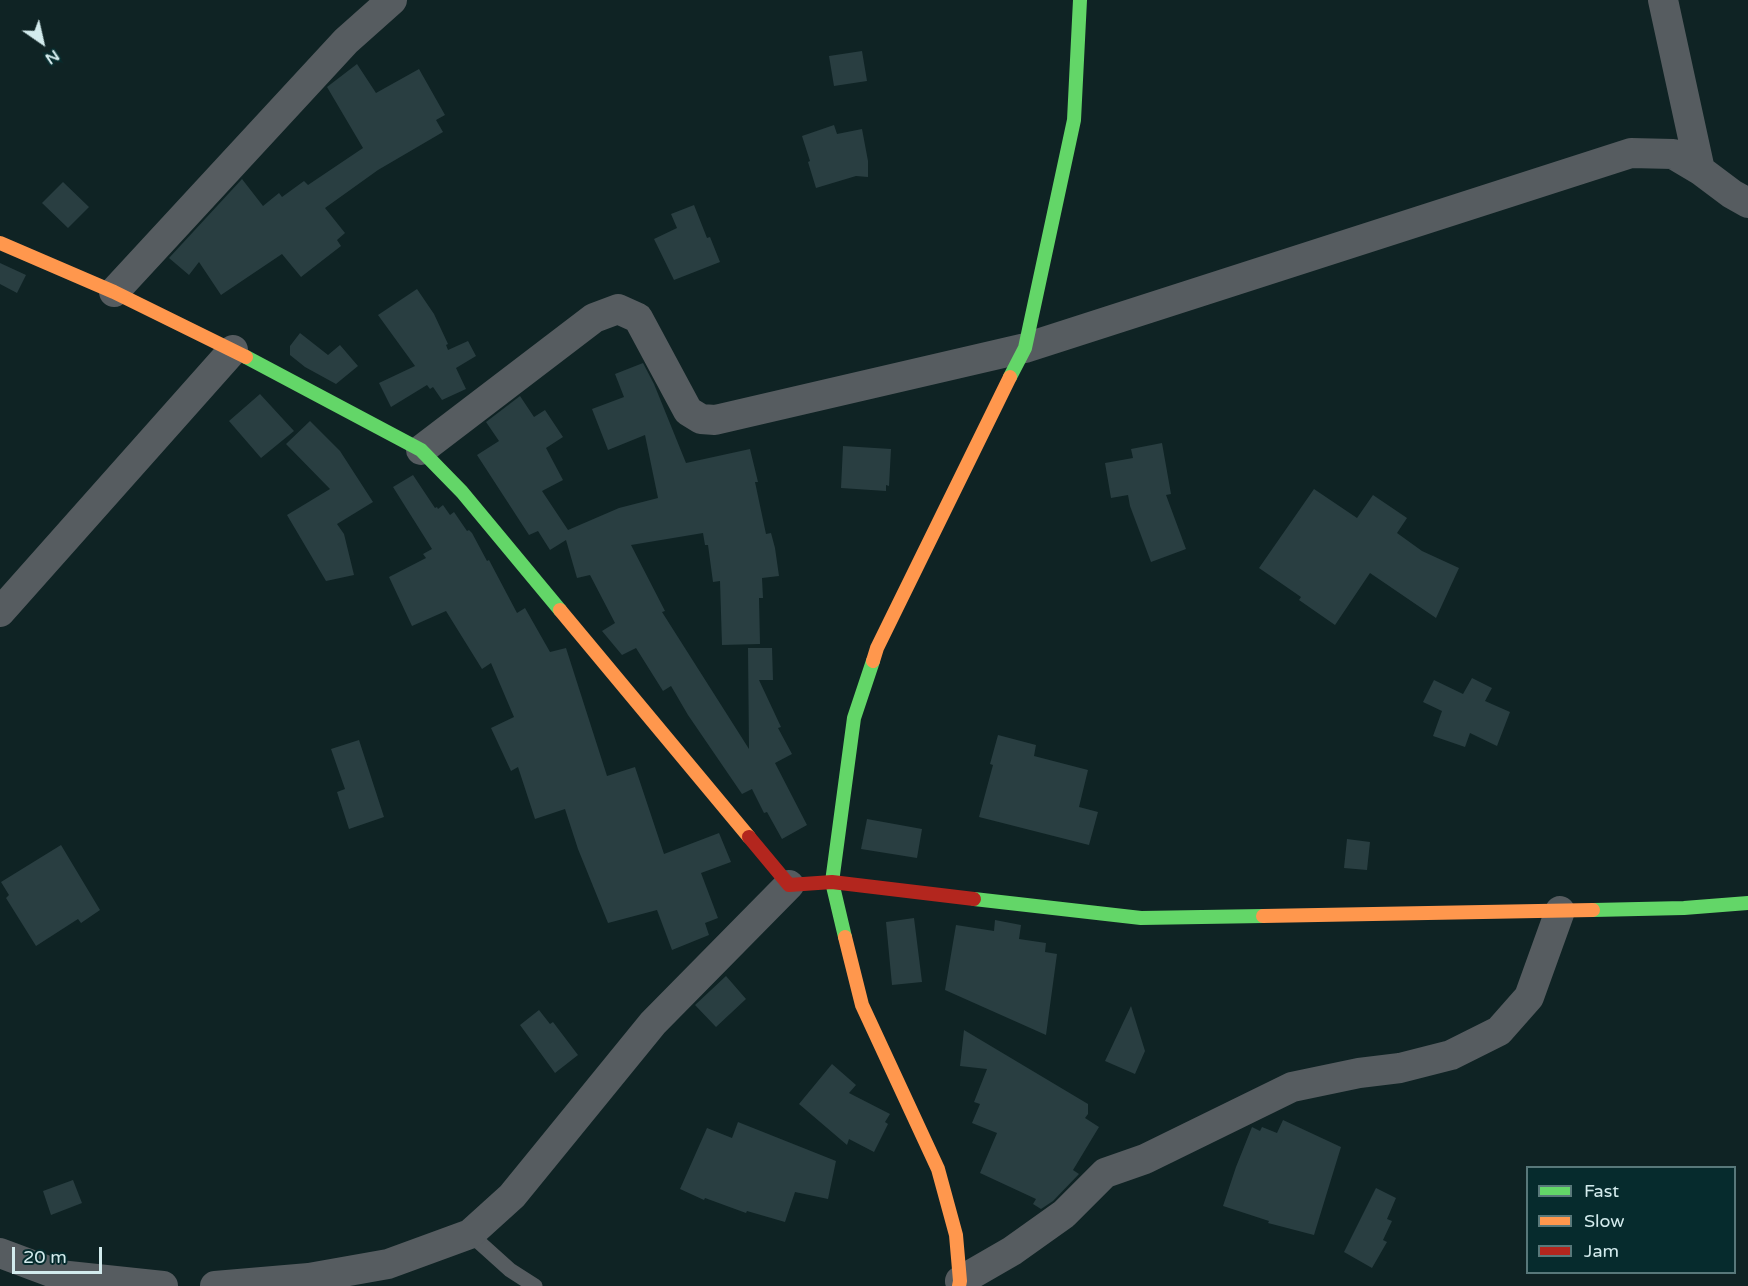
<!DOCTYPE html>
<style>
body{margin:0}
#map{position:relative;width:1748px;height:1286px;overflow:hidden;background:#0f2324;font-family:"Varela Round",sans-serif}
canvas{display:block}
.legend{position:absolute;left:1526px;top:1166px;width:210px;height:108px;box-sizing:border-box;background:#062b2d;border:2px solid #58787a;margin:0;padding:8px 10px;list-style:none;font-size:18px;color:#d3ebed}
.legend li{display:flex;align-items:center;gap:12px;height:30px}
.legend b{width:30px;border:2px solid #58787a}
.north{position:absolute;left:12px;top:12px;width:60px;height:60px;-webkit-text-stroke:4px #062b2d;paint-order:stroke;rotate:146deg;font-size:16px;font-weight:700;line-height:24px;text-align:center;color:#d3ebed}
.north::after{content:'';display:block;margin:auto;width:21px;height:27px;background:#d3ebed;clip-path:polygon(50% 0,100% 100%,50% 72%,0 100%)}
.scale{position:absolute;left:12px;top:1247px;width:90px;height:27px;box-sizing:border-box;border:3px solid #d3ebed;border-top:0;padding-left:8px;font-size:18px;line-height:21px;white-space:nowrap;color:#d3ebed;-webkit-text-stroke:4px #062b2d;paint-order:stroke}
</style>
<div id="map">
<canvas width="1748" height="1286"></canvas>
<ul class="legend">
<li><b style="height:8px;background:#63d668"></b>Fast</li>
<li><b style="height:8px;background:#ff974d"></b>Slow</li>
<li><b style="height:8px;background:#b3261e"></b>Jam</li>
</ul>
<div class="north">N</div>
<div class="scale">20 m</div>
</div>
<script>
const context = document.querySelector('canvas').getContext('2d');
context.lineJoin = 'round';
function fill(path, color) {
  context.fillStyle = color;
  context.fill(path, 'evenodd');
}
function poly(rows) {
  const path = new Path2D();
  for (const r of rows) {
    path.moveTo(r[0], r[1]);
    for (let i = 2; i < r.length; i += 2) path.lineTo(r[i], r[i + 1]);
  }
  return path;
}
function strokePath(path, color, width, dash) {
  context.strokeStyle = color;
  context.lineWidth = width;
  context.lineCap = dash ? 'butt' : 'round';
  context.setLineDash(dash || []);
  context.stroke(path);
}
fill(poly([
 [862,51,867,81,834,86,829,56],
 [357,64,376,93,419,69,445,115,436,120,443,132,378,170,325,208,345,233,337,240,341,246,301,277,282,254,221,295,199,262,189,275,169,258,242,179,263,206,279,193,282,197,304,181,308,185,363,148,327,87],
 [834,125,837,134,862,129,868,161,868,177,856,176,816,188,808,162,810,161,802,136],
 [63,182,89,207,68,228,42,203],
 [694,205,707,238,710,237,720,262,674,280,654,239,677,228,671,214],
 [0,263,26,275,17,293,0,284],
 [417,289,434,314,448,344,446,345,448,350,468,341,476,356,456,368,466,389,442,400,433,387,430,389,427,385,391,407,379,383,415,366,378,315],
 [300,333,328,355,340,345,358,366,336,384,305,367,290,355,290,346],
 [643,363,654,384,686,463,750,449,758,482,755,482,766,534,771,533,775,548,779,576,762,578,763,598,759,598,760,644,722,645,720,581,713,582,708,545,705,545,703,533,631,545,665,611,662,612,749,749,748,648,772,648,773,680,759,680,781,727,778,728,792,754,775,763,807,825,782,839,767,812,764,813,752,789,742,794,688,715,671,686,663,691,636,648,622,655,602,631,615,623,590,575,577,578,566,540,550,550,538,531,529,535,477,455,499,441,486,422,520,396,534,417,545,410,563,437,546,448,563,480,542,491,568,530,619,508,658,498,645,435,608,450,592,409,624,397,615,374],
 [260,394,294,431,261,458,229,421],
 [310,421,340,451,373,502,337,524,344,534,354,575,326,581,287,515,330,489,286,444],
 [1162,443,1171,494,1166,495,1186,549,1151,562,1130,506,1128,495,1111,498,1105,463,1133,458,1131,449],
 [843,446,891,449,889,486,886,485,886,491,841,488],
 [413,475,435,508,437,507,438,509,443,505,450,515,454,512,467,531,469,530,472,533,487,561,489,560,517,613,525,608,550,652,566,648,607,776,635,767,664,854,719,833,731,862,701,873,718,918,705,923,709,935,672,950,657,910,608,923,578,849,565,809,535,819,518,767,511,771,491,728,514,717,491,663,482,669,446,611,412,626,389,577,426,558,423,554,432,549,393,487],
 [1314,489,1357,518,1373,495,1407,518,1397,533,1422,551,1459,568,1436,618,1370,573,1335,625,1299,600,1301,597,1259,568],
 [1472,678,1492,688,1485,701,1510,712,1497,746,1470,733,1465,747,1433,736,1442,711,1423,702,1434,680,1463,694],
 [998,735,1036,745,1034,756,1088,770,1079,807,1098,812,1089,845,979,817,993,765,990,764],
 [359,740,384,817,349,829,337,792,345,789,331,749],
 [867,819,922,829,917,858,861,849],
 [1347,839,1370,842,1367,870,1344,868],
 [61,845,100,910,81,923,78,919,36,946,6,898,9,895,1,882],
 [914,918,922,982,892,985,886,922],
 [995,920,1021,925,1019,939,1046,943,1045,952,1057,954,1046,1035,945,990,956,925,994,931],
 [726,976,746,999,716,1027,695,1005],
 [1131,1006,1145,1051,1135,1074,1105,1061],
 [539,1010,550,1024,553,1022,578,1055,555,1073,520,1025],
 [964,1030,1088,1104,1088,1114,1085,1118,1099,1127,1073,1170,1079,1174,1053,1201,1041,1209,1033,1204,1036,1199,980,1173,997,1133,972,1123,980,1104,974,1102,987,1069,960,1066],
 [832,1064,856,1085,849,1093,890,1114,885,1122,888,1124,874,1152,849,1139,847,1145,799,1104],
 [1283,1120,1341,1147,1314,1235,1268,1223,1269,1221,1223,1206,1236,1167,1252,1127,1260,1131,1262,1127,1277,1133],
 [738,1122,836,1161,828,1199,795,1192,785,1222,747,1211,746,1213,705,1198,704,1200,680,1189,707,1128,732,1138],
 [73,1180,82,1203,51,1215,43,1191],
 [1376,1188,1396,1198,1387,1219,1392,1221,1383,1240,1387,1242,1372,1268,1344,1252]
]), '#293e41');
strokePath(poly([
 [470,1234,510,1270,535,1286]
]), '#565c60', 15);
strokePath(poly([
 [1663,0,1700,170,1732,194,1748,203],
 [114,292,346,41,392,0],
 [421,450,594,318,618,309,638,318,688,411,701,419,715,420,1025,348,1631,153,1673,154,1700,170],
 [0,612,233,350],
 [0,1253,59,1275,163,1286],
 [960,1281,1012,1251,1064,1214,1105,1173,1145,1159,1292,1087,1359,1073,1400,1068,1451,1055,1499,1031,1529,997,1560,911],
 [215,1286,309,1278,388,1264,470,1234,512,1196,653,1023,789,885]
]), '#565c60', 30);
strokePath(poly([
 [246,357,421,450,462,492,560,610],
 [1010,377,1025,348,1074,120,1080,0],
 [974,899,1141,918,1263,916],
 [1593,910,1684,908,1748,903],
 [845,937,832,882,854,718,873,661]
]), '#63d668', 14);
strokePath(poly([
 [0,243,114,292,246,357],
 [560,610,749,837],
 [873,661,877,648,1010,377],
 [1263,916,1593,910],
 [845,937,862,1005,938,1169,956,1235,960,1281,959,1286]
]), '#ff974d', 14);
strokePath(poly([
 [749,837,789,885,832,882,974,899]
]), '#b3261e', 14);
</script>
